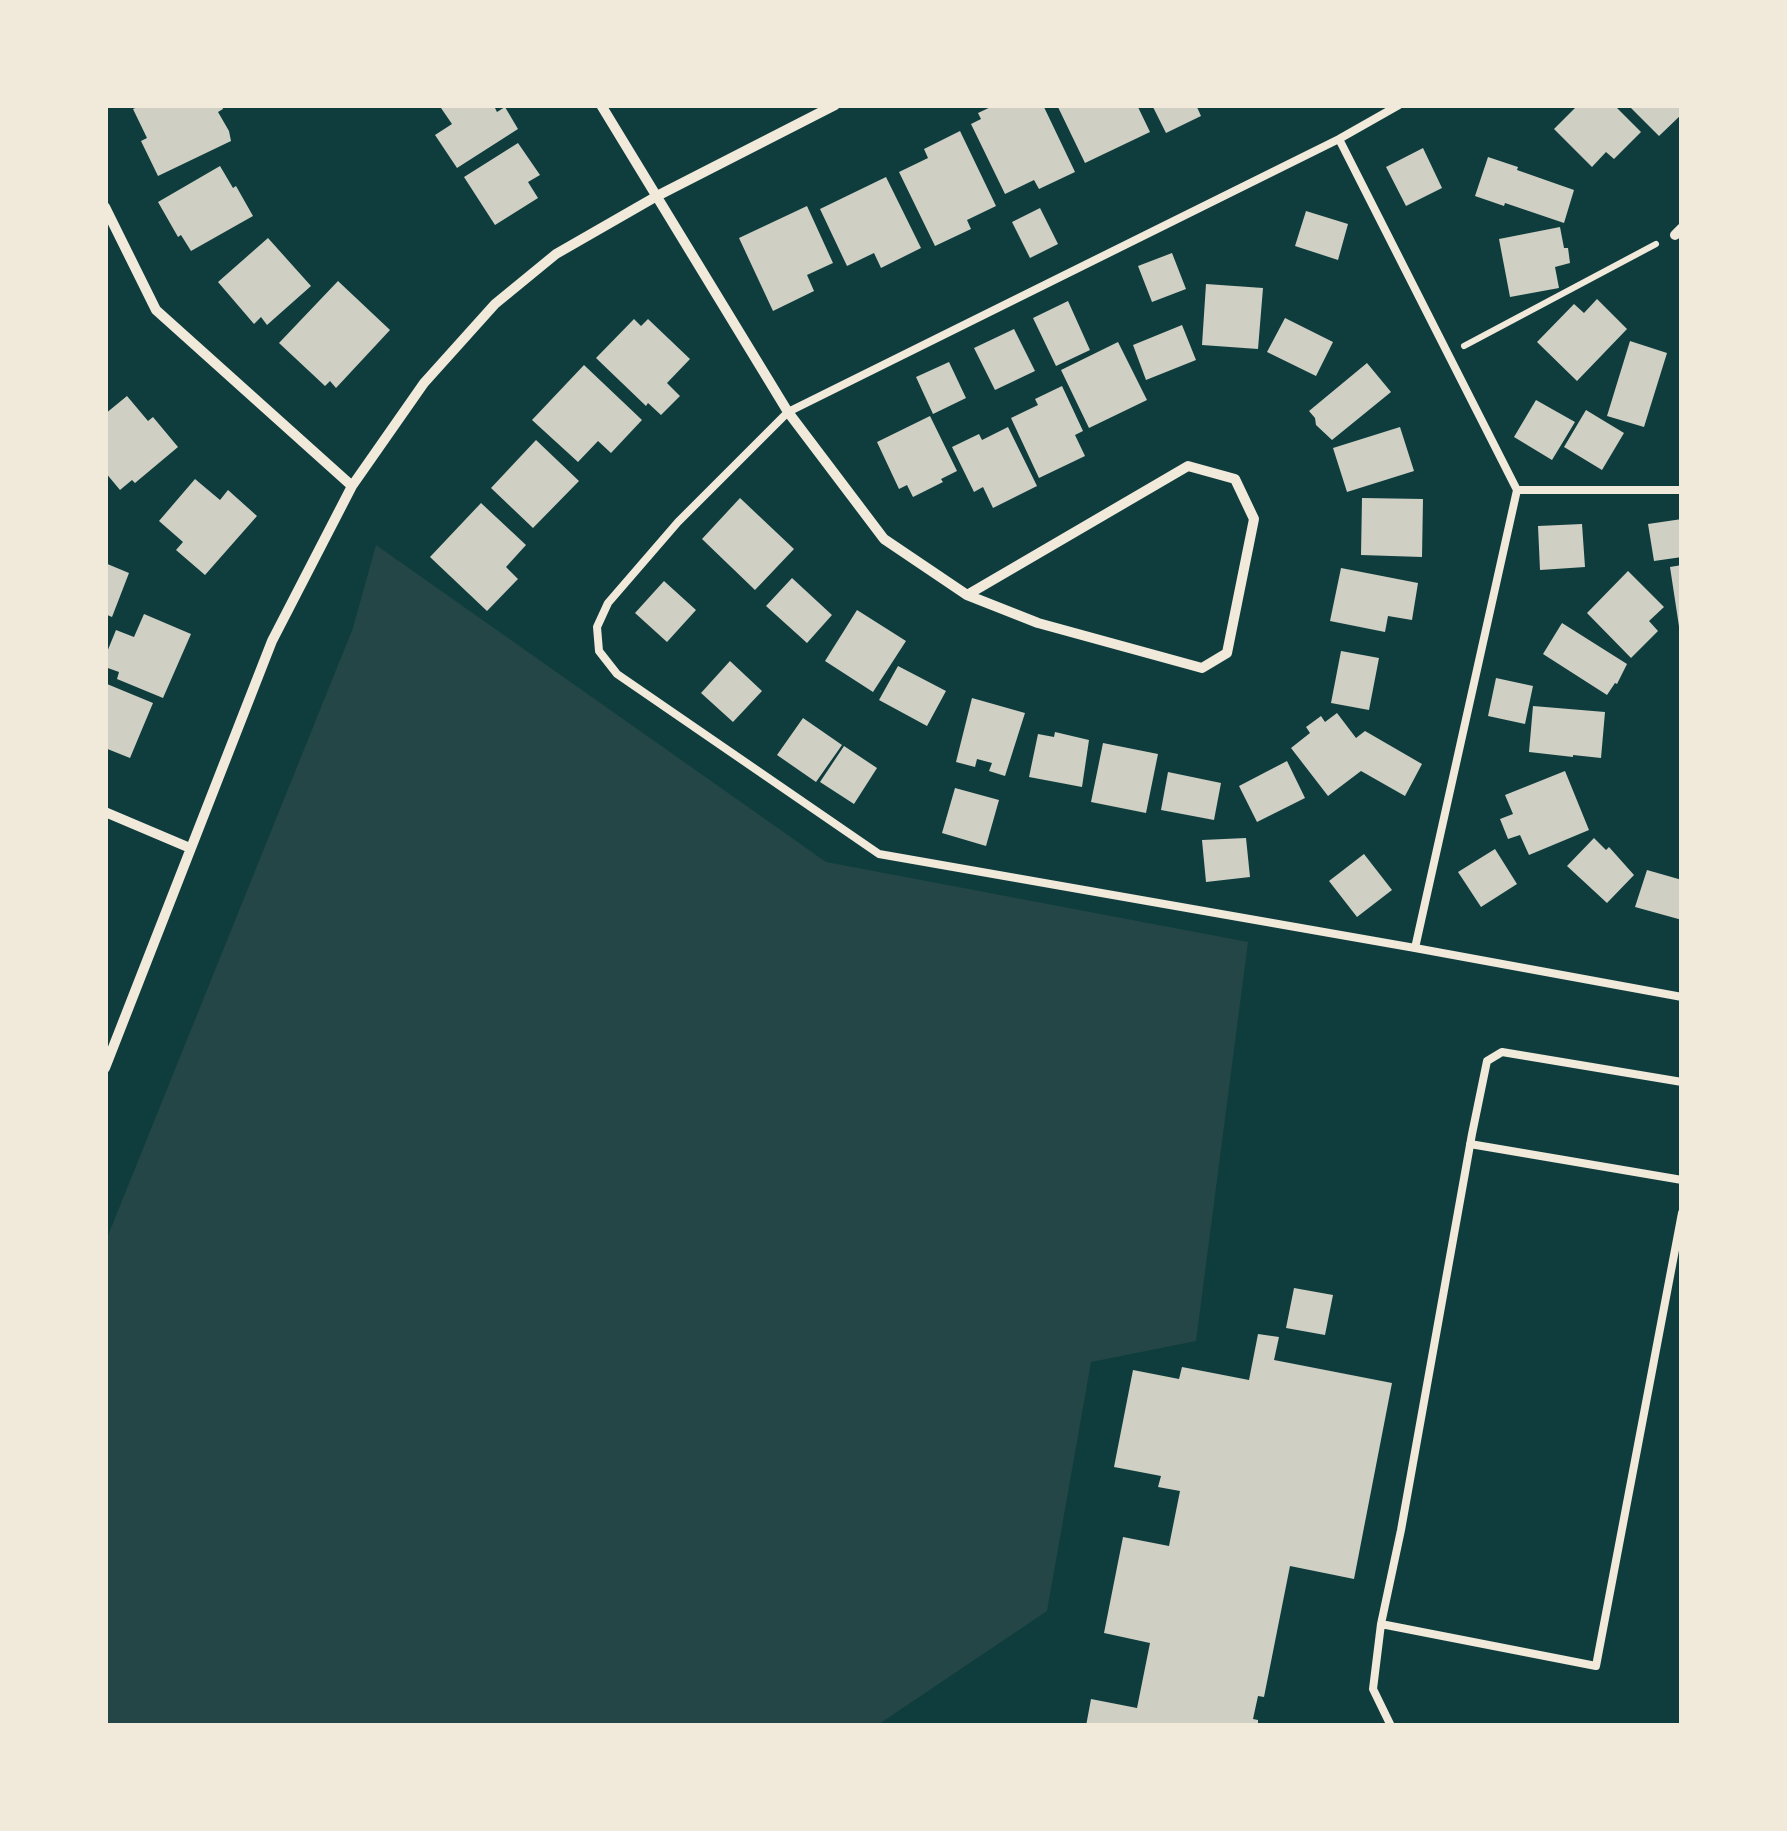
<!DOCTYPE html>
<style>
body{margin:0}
#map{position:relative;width:1787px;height:1831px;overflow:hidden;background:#0f3d3e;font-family:"Space Grotesk",sans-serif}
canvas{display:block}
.frame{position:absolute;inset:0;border:108px solid #f1e9da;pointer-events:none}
</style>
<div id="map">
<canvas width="1787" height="1831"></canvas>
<div class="frame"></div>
</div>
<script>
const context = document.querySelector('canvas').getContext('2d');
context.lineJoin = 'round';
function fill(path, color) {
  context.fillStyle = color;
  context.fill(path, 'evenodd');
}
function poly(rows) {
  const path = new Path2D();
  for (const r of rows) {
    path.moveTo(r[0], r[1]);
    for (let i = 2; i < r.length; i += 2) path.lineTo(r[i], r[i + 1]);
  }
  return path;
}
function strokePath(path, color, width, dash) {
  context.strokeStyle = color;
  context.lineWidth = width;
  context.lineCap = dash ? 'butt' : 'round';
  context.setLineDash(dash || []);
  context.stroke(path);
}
fill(poly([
 [376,545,826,862,1248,942,1196,1341,1091,1362,1047,1611,876,1726,105,1726,105,1243,353,628]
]), '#244646');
fill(poly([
 [142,105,222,105,223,109,218,112,229,131,231,141,158,176,141,141,147,138,133,109],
 [446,105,499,105,495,108,497,112,505,107,518,129,457,168,435,135,452,124,441,108],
 [995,105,1006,105,1007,107,1012,105,1043,105,1075,172,1039,189,1034,180,1005,194,971,124,981,119,978,113],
 [1057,105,1137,105,1150,132,1085,163],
 [1152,105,1196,105,1201,116,1166,133],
 [1578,105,1614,105,1641,132,1614,159,1606,152,1592,167,1554,129],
 [1628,105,1682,105,1682,114,1659,136],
 [960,131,996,206,967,220,971,229,935,246,899,172,928,158,924,149],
 [518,143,540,175,528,182,538,198,495,225,464,177],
 [1423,148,1442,188,1406,206,1386,167],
 [1488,157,1518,167,1517,170,1574,190,1564,223,1505,203,1504,206,1475,196],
 [220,166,233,188,236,186,253,216,191,251,181,235,178,237,158,202],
 [886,177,921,248,881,268,874,253,847,266,820,209],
 [807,206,833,263,807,275,814,291,773,311,739,238],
 [1040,208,1058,244,1030,258,1012,222],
 [1306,211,1348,224,1338,260,1295,246],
 [1560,227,1564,248,1568,248,1570,263,1555,267,1559,288,1510,297,1499,239],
 [268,238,311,286,267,325,261,317,254,324,218,282],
 [1172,253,1186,289,1152,302,1138,266],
 [338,281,390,330,336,388,330,381,325,386,279,343],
 [1206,284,1263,288,1258,349,1202,345],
 [1597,299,1627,329,1577,381,1537,342,1574,304,1584,313],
 [1068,301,1090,350,1056,366,1033,318],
 [1285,318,1333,342,1316,376,1267,352],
 [634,319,641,326,648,319,690,359,667,383,680,396,661,415,648,403,646,406,596,358],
 [1182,325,1196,360,1146,380,1133,345],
 [1014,329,1035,371,995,390,974,348],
 [1630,341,1667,353,1644,427,1607,416],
 [1118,342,1147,400,1089,428,1061,370],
 [949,362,966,398,933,414,916,377],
 [1367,363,1391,392,1332,440,1316,425,1315,418,1309,411],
 [584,365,642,420,611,453,598,441,578,462,532,420],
 [1062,386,1083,431,1075,435,1085,456,1039,478,1011,418,1038,405,1035,399],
 [127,396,148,421,153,417,178,447,135,483,132,480,120,490,105,472,105,465,108,462,105,458,105,414],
 [1536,400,1575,422,1552,460,1514,437],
 [1586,410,1624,433,1602,470,1564,447],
 [930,416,957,471,941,479,943,482,913,497,907,485,899,489,877,442],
 [1008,427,1037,486,993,508,983,487,974,492,952,447,979,434,982,440],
 [1400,427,1414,471,1347,492,1333,448],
 [536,440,579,481,533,528,491,488],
 [195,479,220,500,228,490,257,516,205,575,176,550,183,542,159,521],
 [740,498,794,549,755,590,702,539],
 [1362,498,1423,499,1422,557,1361,555],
 [481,503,526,545,506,567,518,579,487,611,430,557],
 [1682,519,1682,557,1654,561,1648,524],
 [1582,524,1585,567,1540,570,1538,526],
 [105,563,129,573,112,617,105,614],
 [1682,565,1682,633,1680,633,1670,567],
 [1341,568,1418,583,1412,620,1388,616,1385,632,1330,621],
 [1628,571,1664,607,1649,621,1658,631,1631,658,1587,613],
 [792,578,832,615,807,643,766,606],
 [664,581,696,610,667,642,635,613],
 [857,610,906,641,873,692,825,661],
 [144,614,191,634,163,698,117,679,119,672,105,667,105,657,116,630,134,637],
 [1562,623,1627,664,1617,684,1615,683,1607,695,1543,654],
 [1341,651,1379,658,1369,710,1331,703],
 [730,661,762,691,733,722,701,693],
 [898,666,946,691,927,726,879,700],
 [1496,678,1533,686,1525,724,1488,716],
 [107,684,153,703,130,758,105,748,105,689],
 [972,698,1025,713,1005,776,989,771,992,763,977,759,975,767,956,762],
 [1533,706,1605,712,1601,758,1573,755,1573,757,1529,752],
 [1337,713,1356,738,1365,731,1422,764,1405,796,1361,771,1328,796,1291,748,1310,733,1306,727,1321,716,1325,722],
 [803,718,842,745,816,782,777,755],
 [1055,732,1089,740,1082,787,1029,777,1038,734,1054,737],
 [1103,743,1158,754,1146,813,1091,802],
 [844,746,877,768,854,804,820,782],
 [1287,761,1305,798,1257,822,1239,786],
 [1565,771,1589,830,1529,855,1520,835,1508,839,1500,819,1513,814,1505,795],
 [1168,772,1221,783,1214,820,1161,810],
 [955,788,999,800,986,846,942,833],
 [1246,838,1250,877,1206,882,1202,840],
 [1594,838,1606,850,1609,847,1634,875,1607,903,1567,866],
 [1495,849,1517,884,1481,907,1458,872],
 [1364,854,1392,890,1357,917,1329,881],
 [1647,870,1682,880,1682,920,1635,907],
 [1294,1288,1333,1295,1325,1335,1286,1328],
 [1258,1334,1279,1337,1274,1360,1392,1383,1354,1579,1290,1566,1264,1697,1258,1696,1253,1719,1258,1720,1258,1726,1086,1726,1091,1699,1137,1708,1150,1643,1104,1633,1123,1537,1169,1546,1180,1491,1158,1487,1161,1476,1114,1467,1133,1370,1179,1379,1182,1367,1249,1380]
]), '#cfcfc3');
strokePath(poly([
 [1464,346,1656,244]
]), '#f1e9da', 6);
strokePath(poly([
 [1399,105,1339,139,788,412,678,522,608,603,597,627,599,651,617,674,879,854,1415,948,1517,490,1682,490],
 [1339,139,1517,490],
 [1415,948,1682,997],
 [1470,1144,1682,1180],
 [1381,1624,1596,1666,1682,1213],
 [1391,1726,1373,1689,1381,1624,1401,1530,1472,1134,1487,1061,1502,1052,1682,1082]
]), '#f1e9da', 8);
strokePath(poly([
 [601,105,788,412,884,539,967,595,1038,623,1202,668,1227,653,1254,519,1235,479,1188,466,967,595],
 [105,207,156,310,352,486],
 [1675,235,1682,228],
 [105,812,190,848],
 [105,1068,272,641,352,486,424,383,495,304,556,254,657,196,835,105]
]), '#f1e9da', 10);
</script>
